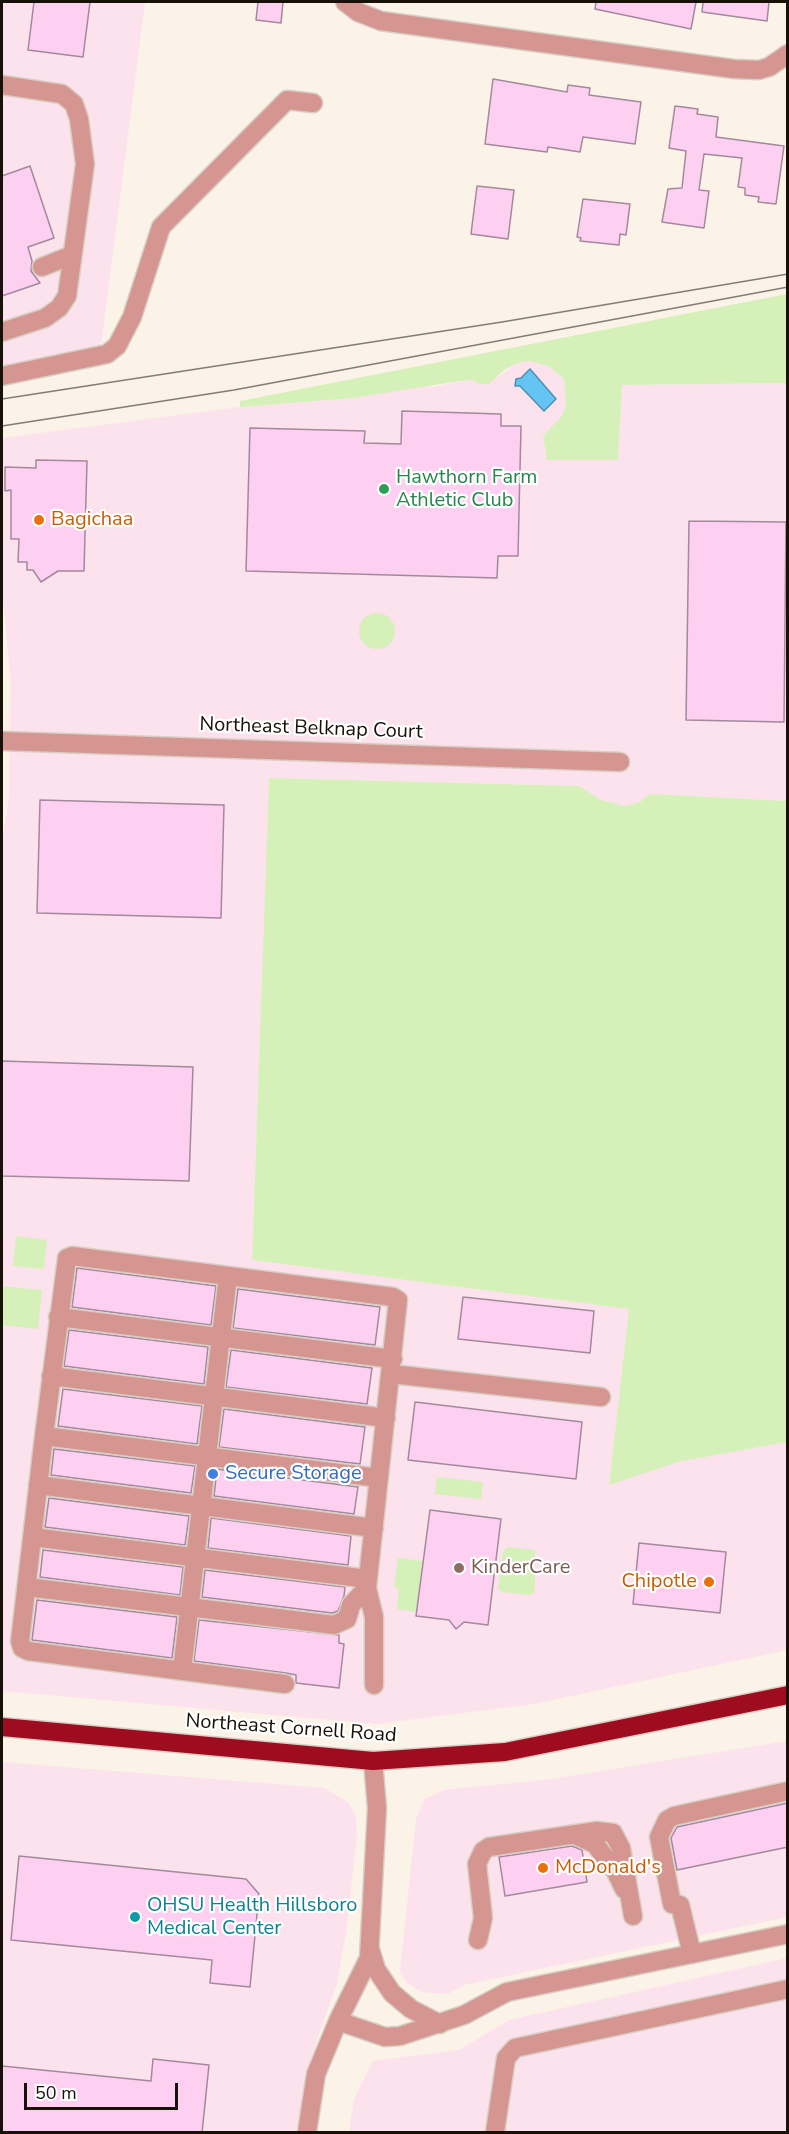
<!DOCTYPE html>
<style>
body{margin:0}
#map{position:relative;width:789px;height:2134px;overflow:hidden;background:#fbf2e8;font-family:"Nunito Sans",sans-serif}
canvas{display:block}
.frame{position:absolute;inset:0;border:3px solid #181108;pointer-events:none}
.scale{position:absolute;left:24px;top:2083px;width:154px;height:27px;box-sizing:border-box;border:3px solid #181108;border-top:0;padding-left:8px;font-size:18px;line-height:21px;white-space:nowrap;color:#181108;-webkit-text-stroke:4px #fff;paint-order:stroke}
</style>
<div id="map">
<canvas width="789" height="2134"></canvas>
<div class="frame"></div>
<div class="scale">50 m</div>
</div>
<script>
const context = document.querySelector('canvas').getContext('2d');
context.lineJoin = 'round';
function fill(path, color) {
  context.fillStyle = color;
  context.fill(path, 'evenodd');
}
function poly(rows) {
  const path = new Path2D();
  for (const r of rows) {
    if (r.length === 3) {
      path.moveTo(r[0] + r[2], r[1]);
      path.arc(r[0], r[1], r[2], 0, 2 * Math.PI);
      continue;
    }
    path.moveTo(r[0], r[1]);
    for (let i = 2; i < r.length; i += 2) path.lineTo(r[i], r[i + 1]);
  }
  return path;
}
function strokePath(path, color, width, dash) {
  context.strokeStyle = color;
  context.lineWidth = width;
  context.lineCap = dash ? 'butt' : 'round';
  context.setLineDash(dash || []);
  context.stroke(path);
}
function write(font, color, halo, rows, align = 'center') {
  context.font = font + ' "Nunito Sans",sans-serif';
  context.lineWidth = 4.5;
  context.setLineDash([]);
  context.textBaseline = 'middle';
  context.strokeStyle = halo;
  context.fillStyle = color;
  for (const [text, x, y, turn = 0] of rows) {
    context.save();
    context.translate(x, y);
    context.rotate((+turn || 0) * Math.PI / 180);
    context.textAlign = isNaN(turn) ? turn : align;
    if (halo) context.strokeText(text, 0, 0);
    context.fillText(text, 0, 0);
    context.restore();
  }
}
fill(poly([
 [2,2,145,2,101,346,2,367],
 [530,361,548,366,564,379,566,405,562,417,543,436,547,460,618,459,622,385,787,383,787,801,650,794,640,802,625,806,601,800,579,786,269,778,252,1260,629,1309,609,1484,678,1462,787,1442,787,1650,534,1704,376,1724,2,1691,2,844,9,798,11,684,2,587,2,438,240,407,354,398,415,386,433,387,459,381,497,378,517,363],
 [787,1741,787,1917,464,1985,448,1994,422,1992,407,1983,400,1972,416,1819,425,1799,443,1790,545,1780],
 [2,1762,324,1788,349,1803,356,1817,357,1834,346,1933,337,1983,309,2063,296,2132,2,2132],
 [787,1958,787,2132,349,2132,354,2099,373,2061,459,2050,509,2020]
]), '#fbe2ec');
fill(poly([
 [787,294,787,383,622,385,618,460,547,460,543,436,562,416,566,405,564,379,548,366,530,361,517,363,504,370,489,384,479,384,473,380,459,381,354,398,240,407,240,401],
 [377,631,18],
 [269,778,579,786,601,800,625,806,640,802,650,794,787,801,787,1442,678,1462,609,1485,629,1309,252,1260],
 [16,1236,47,1240,44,1269,13,1266],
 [2,1286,42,1290,38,1329,2,1325],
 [437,1477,483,1482,481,1499,435,1494],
 [507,1547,535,1550,535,1591,531,1595,502,1592,498,1589,503,1551],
 [398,1558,423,1561,416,1612,397,1609,399,1589,394,1587]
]), '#d5f0b9');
const water = poly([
 [530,369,556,399,544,411,520,386,515,386,516,379,521,378,530,369]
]);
fill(water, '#64c5f5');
strokePath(water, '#4d8fae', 1.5);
const building = poly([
 [34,2,90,2,83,57,28,50,34,2],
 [258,2,283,2,281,23,256,20,258,2],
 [596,2,696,2,691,29,595,9,596,2],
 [703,2,769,2,767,21,702,12,703,2],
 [493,79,567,92,568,85,590,88,589,95,641,102,635,144,583,137,580,152,548,147,547,152,485,144,493,79],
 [675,106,698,109,697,114,718,117,716,137,784,146,776,204,758,202,759,197,745,195,745,188,738,187,742,158,704,154,699,190,709,191,704,228,662,222,668,189,682,188,686,151,669,148,675,106],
 [30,166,54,238,28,247,32,261,31,271,40,283,2,296,2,176,30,166],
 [477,186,514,190,508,239,471,234,477,186],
 [583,199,630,204,626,235,620,234,619,245,580,241,581,238,577,237,583,199],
 [402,411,501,414,501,426,521,426,518,556,498,556,497,578,246,571,250,428,365,431,364,443,401,444,402,411],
 [36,460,87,461,84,571,58,571,41,582,33,570,27,570,27,562,18,562,19,539,11,539,11,490,5,491,5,467,36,468,36,460],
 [689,521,786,522,784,722,686,720,689,521],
 [40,800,224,805,221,918,37,913,40,800],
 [2,1061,193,1067,189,1181,2,1176,2,1061],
 [77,1268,216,1286,211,1325,72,1307,77,1268],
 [238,1289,380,1307,375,1345,233,1328,238,1289],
 [463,1297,594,1311,590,1353,458,1339,463,1297],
 [69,1330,208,1347,204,1384,64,1366,69,1330],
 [231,1350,372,1368,367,1404,226,1387,231,1350],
 [63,1389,202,1406,197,1444,58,1426,63,1389],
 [415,1402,582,1422,576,1479,408,1460,415,1402],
 [224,1409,365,1427,360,1464,219,1447,224,1409],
 [54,1449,195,1466,191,1493,51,1475,54,1449],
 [217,1469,358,1487,354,1514,214,1496,217,1469],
 [49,1498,189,1516,185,1545,45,1527,49,1498],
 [430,1510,501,1519,488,1625,464,1622,456,1629,449,1620,416,1616,430,1510],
 [211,1518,351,1536,348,1565,208,1548,211,1518],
 [639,1543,726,1552,720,1613,633,1604,639,1543],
 [43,1550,183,1567,180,1595,40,1577,43,1550],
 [205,1570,345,1587,344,1596,338,1611,332,1613,202,1597,205,1570],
 [37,1600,177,1617,172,1658,32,1640,37,1600],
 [199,1620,339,1635,339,1643,344,1644,339,1688,296,1683,296,1675,286,1673,194,1661,199,1620],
 [788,1803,788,1847,677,1870,671,1838,677,1827,788,1803],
 [572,1846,582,1850,587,1882,505,1896,499,1857,572,1846],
 [19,1856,246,1879,259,1894,250,1987,210,1983,212,1960,11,1940,19,1856],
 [153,2059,209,2065,202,2133,2,2133,2,2066,151,2081,153,2059]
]);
fill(building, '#fdcff1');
strokePath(building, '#a3899c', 1.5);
const minor = poly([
 [345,2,358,12,381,21,734,69,759,70,769,67,788,54],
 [2,85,62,94,74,104,79,119,85,164,67,296,59,308,45,318,2,332],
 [42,267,72,255],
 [2,376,107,354,117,346,132,317,161,227,287,100,313,103],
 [2,741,620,762],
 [58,1317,393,1359],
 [391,1374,601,1397],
 [51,1376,386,1418],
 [44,1436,379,1478],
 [38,1485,374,1528],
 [32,1537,368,1579],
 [27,1587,334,1625,347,1619,351,1605,367,1588],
 [182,1671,228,1276],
 [285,1684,28,1651,22,1648,20,1641,44,1436,67,1258,72,1256,393,1297,398,1300,367,1588,374,1617,374,1685],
 [575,1835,595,1844,616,1872,624,1889],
 [672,1904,659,1837,667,1820,674,1816,788,1791],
 [680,1905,692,1954],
 [478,1940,483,1918,477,1864,483,1851,489,1847,597,1831,613,1833,621,1848,633,1916],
 [370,1949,376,1969,392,1993,411,2009,440,2024],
 [338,2021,385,2037,400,2036,464,2015,507,1992,788,1934],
 [307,2132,316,2074,338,2021,369,1958,377,1808,373,1761],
 [495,2132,506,2058,515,2048,788,1989]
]);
const highway = poly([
 [2,1727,373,1761,505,1752,788,1695]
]);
strokePath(minor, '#d7cec4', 21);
strokePath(highway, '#d7cec4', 21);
strokePath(minor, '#d59591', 18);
strokePath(highway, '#9e0c1f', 18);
strokePath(poly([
 [2,399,502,322,788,274],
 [2,426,234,390,788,287]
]), '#847c73', 1.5);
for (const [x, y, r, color] of [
 [384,489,6,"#2e9e5b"],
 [39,520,6,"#e8710a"],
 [213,1474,6,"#3f7fe0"],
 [459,1568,6,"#8d6e63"],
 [709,1582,6,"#e8710a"],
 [543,1868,6,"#e8710a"],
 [135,1917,6,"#0f9aa8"]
]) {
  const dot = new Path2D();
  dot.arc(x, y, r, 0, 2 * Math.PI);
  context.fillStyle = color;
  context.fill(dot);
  strokePath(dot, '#fff', 2);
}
write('20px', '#27864d', '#fff', [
 ["Hawthorn Farm",396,478],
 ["Athletic Club",396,501]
], 'left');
write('20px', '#c56008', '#fff', [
 ["Bagichaa",51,520],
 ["Chipotle",697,1582,"right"],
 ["McDonald's",555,1868]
], 'left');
write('20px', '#181108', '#fff', [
 ["Northeast Belknap Court",311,729,2],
 ["Northeast Cornell Road",291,1729,4]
]);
write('20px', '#366cbe', '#fff', [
 ["Secure Storage",225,1474]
], 'left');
write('20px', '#785e54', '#fff', [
 ["KinderCare",471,1568]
], 'left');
write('20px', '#0d838f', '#fff', [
 ["OHSU Health Hillsboro",147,1906],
 ["Medical Center",147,1929]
], 'left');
</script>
